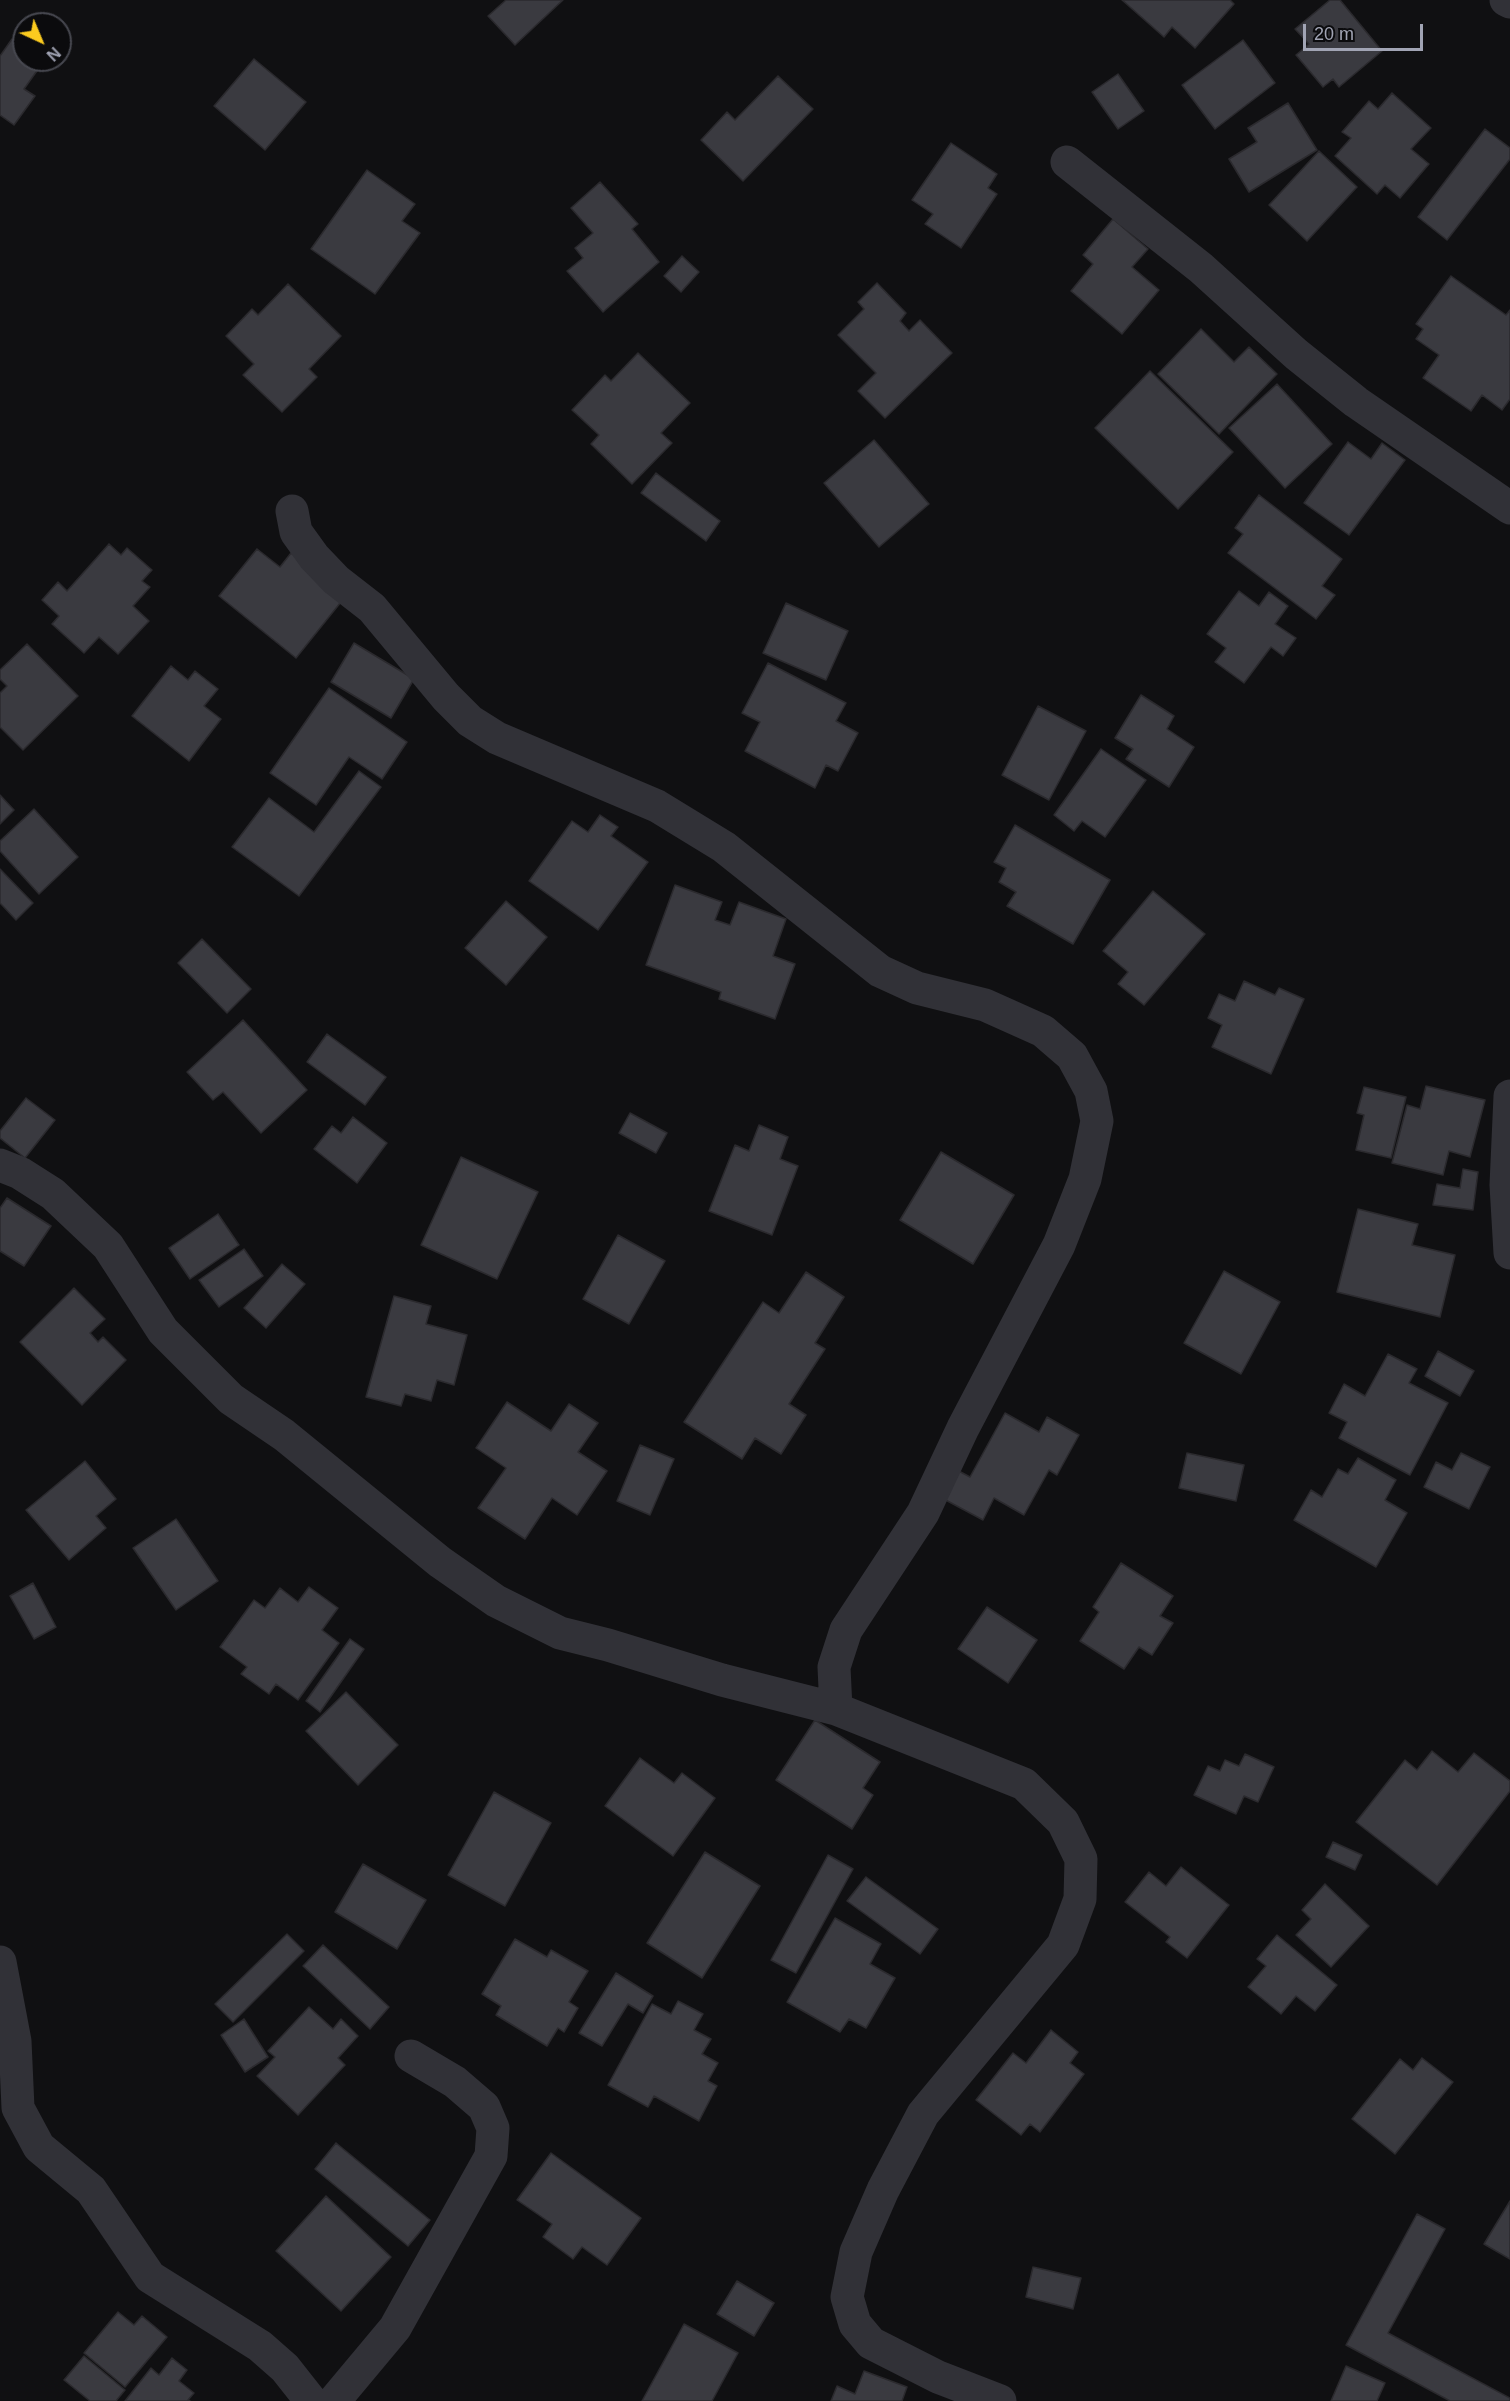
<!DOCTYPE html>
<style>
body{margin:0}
#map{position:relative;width:1510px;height:2401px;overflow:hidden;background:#101012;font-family:Arial,sans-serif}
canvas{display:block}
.north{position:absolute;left:12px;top:12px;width:60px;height:60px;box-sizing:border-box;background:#0b0b0d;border:2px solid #474850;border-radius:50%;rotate:136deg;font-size:16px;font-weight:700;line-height:24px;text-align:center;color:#a1a4b4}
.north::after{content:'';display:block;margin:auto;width:21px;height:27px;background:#fbcb1f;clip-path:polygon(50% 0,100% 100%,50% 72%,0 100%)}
.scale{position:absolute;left:1303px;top:24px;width:120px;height:27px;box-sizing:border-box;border:3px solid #a1a4b4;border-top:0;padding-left:8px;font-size:18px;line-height:21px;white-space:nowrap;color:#a1a4b4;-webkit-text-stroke:4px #0b0b0d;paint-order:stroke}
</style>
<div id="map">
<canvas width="1510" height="2401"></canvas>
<div class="north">N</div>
<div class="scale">20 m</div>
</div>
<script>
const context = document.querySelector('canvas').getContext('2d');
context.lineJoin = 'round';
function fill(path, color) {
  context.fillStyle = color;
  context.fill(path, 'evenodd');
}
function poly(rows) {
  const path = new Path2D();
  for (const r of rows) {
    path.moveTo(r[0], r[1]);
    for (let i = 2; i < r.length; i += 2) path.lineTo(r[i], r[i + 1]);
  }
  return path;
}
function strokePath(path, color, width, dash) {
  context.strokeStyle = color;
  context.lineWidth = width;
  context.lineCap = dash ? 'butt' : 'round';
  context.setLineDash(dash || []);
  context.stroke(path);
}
const building = poly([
 [506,0,563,0,515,45,488,16,506,0],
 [1122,0,1230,0,1234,4,1195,48,1172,27,1164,37,1122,0],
 [1330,0,1340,0,1382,51,1339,87,1333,79,1323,87,1296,55,1309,44,1295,29,1330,0],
 [12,39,24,47,24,60,44,61,24,89,35,96,14,125,0,115,0,56,12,39],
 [1243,40,1275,83,1215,129,1182,85,1243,40],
 [254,59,306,102,265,150,214,106,254,59],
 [1118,74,1144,111,1118,129,1092,92,1118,74],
 [778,76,813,109,743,181,701,140,727,112,735,120,778,76],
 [1392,93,1431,128,1411,149,1429,164,1400,198,1385,185,1377,194,1335,156,1351,138,1342,132,1369,101,1378,109,1392,93],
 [1288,103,1317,150,1249,192,1229,159,1257,142,1248,128,1288,103],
 [1485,129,1510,148,1510,159,1447,240,1418,217,1485,129],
 [951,143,997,174,988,188,997,194,961,248,925,224,933,214,912,200,951,143],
 [1319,151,1357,187,1307,241,1269,205,1319,151],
 [367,170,415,204,402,221,420,233,375,294,311,249,367,170],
 [600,182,638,224,632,229,659,262,603,312,567,271,583,258,575,248,593,233,571,208,600,182],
 [1113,219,1148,249,1132,267,1159,290,1122,334,1071,291,1093,264,1083,255,1113,219],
 [682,256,699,272,681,292,664,276,682,256],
 [1451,276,1506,315,1510,310,1510,399,1502,410,1482,395,1471,411,1423,378,1439,355,1416,339,1423,329,1416,324,1451,276],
 [877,283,906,313,900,321,909,331,920,320,952,353,885,418,858,391,876,373,838,335,864,309,858,302,877,283],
 [288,284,341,336,309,369,317,377,282,412,243,375,254,364,226,336,252,309,258,315,288,284],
 [1201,329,1234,362,1249,347,1277,374,1219,434,1158,374,1201,329],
 [638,353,690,403,661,433,672,443,632,484,591,444,599,435,572,410,605,375,611,381,638,353],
 [1150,371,1233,452,1178,509,1095,428,1150,371],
 [1277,384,1332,444,1285,488,1229,428,1277,384],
 [874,440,929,504,879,547,824,483,874,440],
 [1348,442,1371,459,1382,443,1405,460,1349,535,1304,503,1348,442],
 [656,473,720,521,706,541,641,493,656,473],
 [1259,495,1342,559,1322,586,1335,595,1316,619,1228,553,1243,534,1235,528,1259,495],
 [109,544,121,555,127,548,152,570,142,581,150,587,133,606,149,621,118,654,99,637,84,653,52,624,59,616,42,600,58,582,67,591,109,544],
 [257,549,280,567,291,553,345,597,296,658,219,596,257,549],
 [1239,591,1259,606,1269,592,1288,606,1275,624,1296,638,1283,656,1271,647,1244,683,1215,662,1226,648,1207,634,1239,591],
 [786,603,848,631,826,680,763,653,786,603],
 [354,643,414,679,391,718,331,682,354,643],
 [27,644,78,696,23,750,0,727,0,693,7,686,0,679,0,670,27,644],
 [768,663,846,703,836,721,858,733,838,771,826,765,815,788,745,751,760,722,742,713,768,663],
 [171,666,188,680,195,671,218,689,204,706,221,719,189,761,132,716,171,666],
 [329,688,407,742,382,779,349,757,316,805,270,773,329,688],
 [1141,695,1174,716,1167,729,1194,747,1169,787,1126,759,1133,749,1115,738,1141,695],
 [1038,706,1086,731,1049,800,1002,775,1038,706],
 [1101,749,1146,780,1105,837,1082,821,1074,831,1054,815,1101,749],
 [359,771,381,787,299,896,232,847,269,798,314,832,359,771],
 [0,795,14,810,0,824,0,795],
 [34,809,78,857,39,894,0,851,0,841,34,809],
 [600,815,618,827,611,836,648,862,598,930,529,881,572,821,588,832,600,815],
 [1015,825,1110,880,1073,944,1007,906,1016,892,999,882,1006,868,994,862,1015,825],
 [0,869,33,903,16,920,0,903,0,869],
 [675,885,722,902,715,920,730,925,739,902,786,919,773,956,795,964,775,1019,719,999,721,992,646,965,675,885],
 [1153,891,1205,934,1144,1005,1118,984,1128,972,1103,951,1153,891],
 [506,901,547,937,506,985,465,948,506,901],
 [202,939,251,989,227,1013,178,963,202,939],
 [1244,981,1275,995,1279,988,1304,999,1271,1074,1212,1047,1222,1025,1208,1018,1219,994,1235,1001,1244,981],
 [243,1020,307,1090,261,1133,223,1092,213,1100,187,1072,243,1020],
 [327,1034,386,1077,365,1105,307,1062,327,1034],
 [1426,1086,1485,1100,1470,1157,1449,1151,1443,1175,1392,1163,1407,1105,1420,1109,1426,1086],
 [1364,1087,1406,1097,1391,1158,1356,1150,1364,1115,1357,1113,1364,1087],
 [26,1098,55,1120,25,1158,0,1138,0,1131,26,1098],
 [630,1113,667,1133,656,1153,619,1133,630,1113],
 [353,1117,387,1143,357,1183,314,1149,332,1126,341,1133,353,1117],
 [759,1125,788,1137,780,1159,798,1166,772,1235,709,1211,735,1145,749,1151,759,1125],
 [941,1152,1014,1195,973,1264,900,1220,941,1152],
 [461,1157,538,1192,497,1279,421,1245,461,1157],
 [1463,1169,1478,1172,1473,1210,1433,1205,1437,1184,1460,1188,1463,1169],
 [7,1198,51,1226,24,1266,0,1251,0,1208,7,1198],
 [1358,1209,1418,1224,1412,1245,1455,1255,1440,1317,1337,1292,1358,1209],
 [218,1214,239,1245,190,1279,169,1248,218,1214],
 [618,1235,665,1261,629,1324,583,1299,618,1235],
 [244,1249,263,1276,219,1307,199,1280,244,1249],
 [282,1264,305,1284,266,1328,244,1308,282,1264],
 [1224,1271,1280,1302,1241,1374,1184,1343,1224,1271],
 [806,1272,844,1297,815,1343,825,1349,789,1404,806,1415,781,1454,755,1438,742,1459,684,1422,763,1302,779,1313,806,1272],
 [74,1288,105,1319,90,1333,98,1342,103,1337,126,1360,82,1405,20,1342,74,1288],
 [394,1296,431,1306,426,1324,467,1335,454,1385,437,1380,431,1401,405,1394,401,1406,366,1397,394,1296],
 [1438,1351,1474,1371,1460,1396,1425,1376,1438,1351],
 [1388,1354,1417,1369,1409,1383,1448,1403,1410,1475,1339,1438,1347,1422,1329,1413,1344,1384,1365,1396,1388,1354],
 [507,1402,551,1431,569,1404,598,1423,578,1452,607,1471,577,1515,552,1498,525,1539,478,1508,506,1468,476,1448,507,1402],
 [1005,1413,1039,1432,1047,1417,1079,1435,1057,1475,1049,1470,1024,1515,994,1498,983,1520,940,1497,955,1469,970,1477,1005,1413],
 [640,1445,674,1459,650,1515,617,1501,640,1445],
 [1187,1453,1244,1465,1236,1501,1179,1488,1187,1453],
 [1461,1453,1490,1467,1469,1509,1424,1487,1436,1462,1452,1470,1461,1453],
 [1358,1458,1396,1480,1385,1500,1407,1513,1376,1567,1294,1520,1311,1490,1322,1497,1338,1469,1348,1474,1358,1458],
 [85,1461,116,1499,96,1516,106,1528,69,1560,26,1510,85,1461],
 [176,1519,218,1581,176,1610,133,1548,176,1519],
 [1121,1563,1173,1596,1160,1616,1173,1623,1152,1655,1139,1647,1124,1669,1080,1641,1099,1612,1093,1607,1121,1563],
 [33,1583,56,1627,34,1639,10,1596,33,1583],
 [309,1587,338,1608,322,1630,339,1643,298,1700,276,1684,269,1694,241,1674,247,1667,220,1647,254,1600,265,1608,280,1588,298,1602,309,1587],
 [987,1607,1037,1640,1008,1683,958,1649,987,1607],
 [350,1639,364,1649,320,1712,306,1701,350,1639],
 [346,1692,398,1745,358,1785,306,1731,346,1692],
 [815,1720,880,1762,863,1788,873,1795,852,1829,776,1780,815,1720],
 [1432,1751,1458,1772,1474,1753,1510,1781,1510,1791,1437,1885,1356,1822,1405,1760,1417,1770,1432,1751],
 [1245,1754,1274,1767,1258,1802,1244,1796,1236,1814,1194,1795,1208,1766,1220,1771,1225,1760,1239,1766,1245,1754],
 [640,1758,674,1783,682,1773,715,1798,673,1856,605,1806,640,1758],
 [494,1792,551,1823,505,1906,448,1875,494,1792],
 [1333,1842,1362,1855,1355,1870,1326,1857,1333,1842],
 [705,1852,760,1886,702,1978,647,1943,705,1852],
 [828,1855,853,1869,796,1973,771,1960,828,1855],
 [363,1864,426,1900,397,1949,335,1912,363,1864],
 [1181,1867,1229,1905,1187,1958,1166,1942,1170,1937,1125,1902,1149,1872,1166,1886,1181,1867],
 [866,1877,938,1929,920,1954,847,1901,866,1877],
 [1325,1884,1369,1926,1331,1967,1296,1935,1311,1919,1302,1910,1325,1884],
 [835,1918,881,1944,870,1964,895,1978,866,2028,849,2019,840,2032,787,2002,835,1918],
 [287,1934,304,1951,233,2022,215,2004,287,1934],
 [1277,1935,1337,1985,1315,2011,1296,1996,1281,2014,1248,1987,1266,1966,1257,1959,1277,1935],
 [515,1939,547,1957,551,1950,588,1971,569,2002,578,2008,564,2032,558,2028,547,2046,496,2015,501,2006,482,1994,515,1939],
 [323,1945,389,2007,370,2029,303,1966,323,1945],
 [616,1973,653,1996,643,2013,628,2004,602,2046,579,2033,616,1973],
 [678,2001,703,2014,694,2030,711,2039,702,2054,718,2063,708,2081,717,2086,699,2121,654,2096,648,2107,608,2085,652,2004,671,2014,678,2001],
 [309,2007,333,2029,341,2019,358,2036,338,2058,345,2065,298,2115,257,2076,275,2057,268,2051,309,2007],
 [244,2019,268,2057,245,2072,221,2035,244,2019],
 [1051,2030,1078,2052,1070,2063,1084,2074,1040,2132,1030,2124,1021,2135,976,2100,1013,2053,1026,2063,1051,2030],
 [1422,2058,1453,2082,1395,2154,1352,2119,1400,2059,1413,2070,1422,2058],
 [336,2143,430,2220,408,2246,315,2169,336,2143],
 [551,2153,641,2218,607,2265,582,2247,573,2259,543,2237,552,2224,517,2200,551,2153],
 [326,2196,391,2257,341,2311,276,2251,326,2196],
 [1510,2201,1510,2259,1484,2244,1510,2201],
 [1417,2214,1445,2229,1388,2333,1510,2398,1510,2401,1450,2401,1346,2345,1417,2214],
 [1033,2267,1081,2278,1073,2309,1026,2297,1033,2267],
 [737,2281,774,2303,754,2336,717,2314,737,2281],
 [118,2312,134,2325,142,2316,167,2337,125,2387,84,2353,118,2312],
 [684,2324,738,2353,712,2401,642,2401,684,2324],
 [84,2356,125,2390,116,2401,90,2401,64,2380,84,2356],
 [172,2358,187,2370,179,2381,194,2393,188,2400,190,2401,125,2401,151,2368,159,2375,172,2358],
 [1346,2366,1385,2383,1377,2401,1331,2401,1346,2366],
 [864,2371,907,2387,902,2401,831,2401,837,2386,855,2394,864,2371]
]);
fill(building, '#3a3a40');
strokePath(building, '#2b2a2e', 1.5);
strokePath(poly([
 [1506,0,1510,2],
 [1067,162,1201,268,1296,354,1356,402,1510,508],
 [292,511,296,532,314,557,336,580,372,608,446,697,470,721,497,738,657,806,724,847,880,971,917,988,985,1005,1043,1031,1072,1056,1091,1091,1097,1121,1085,1179,1059,1245,963,1428,923,1513,846,1630,834,1667,836,1709],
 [1510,1096,1506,1185,1510,1253],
 [0,1165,20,1173,53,1194,108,1246,163,1331,231,1399,284,1435,440,1562,496,1601,560,1633,608,1645,722,1680,836,1709,1024,1784,1063,1822,1081,1859,1080,1899,1063,1945,923,2114,883,2190,856,2252,847,2297,855,2324,871,2343,938,2377,1000,2401],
 [0,1962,15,2041,18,2108,39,2147,91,2190,150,2277,260,2346,285,2368,311,2401],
 [334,2401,395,2328,491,2156,493,2128,484,2107,455,2082,411,2056]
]), '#313137', 33);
</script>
